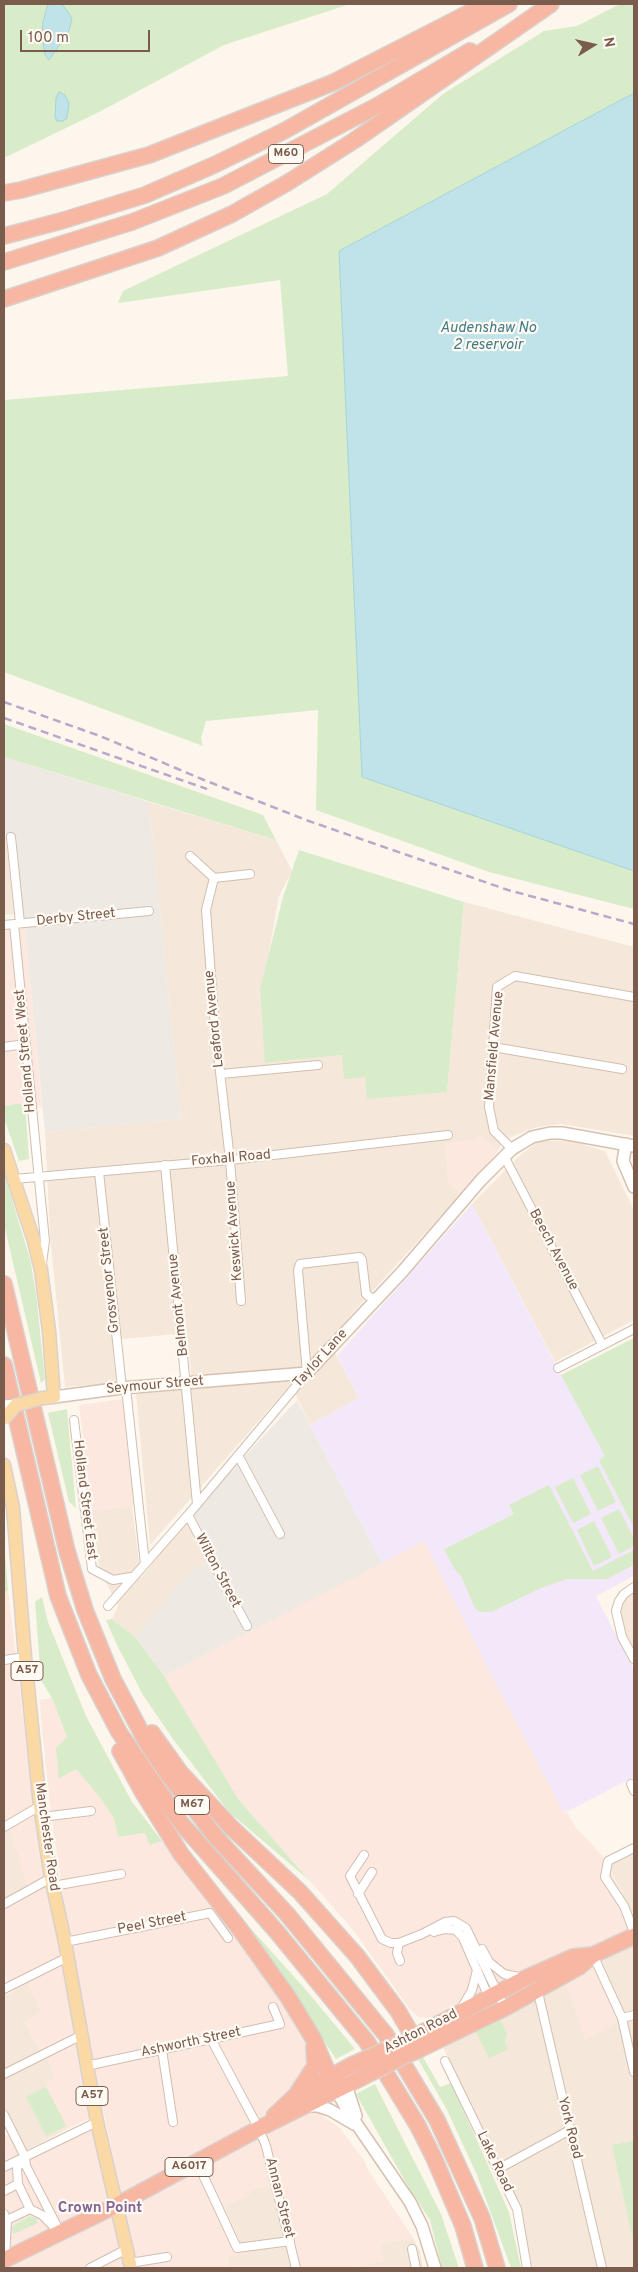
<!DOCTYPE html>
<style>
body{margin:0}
#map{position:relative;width:638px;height:2272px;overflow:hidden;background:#fdf6ec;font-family:Overpass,sans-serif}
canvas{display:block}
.frame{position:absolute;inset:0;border:5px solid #7a5c4d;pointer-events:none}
.north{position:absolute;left:568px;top:20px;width:50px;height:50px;-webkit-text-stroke:4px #fffaf3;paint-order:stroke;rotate:80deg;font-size:14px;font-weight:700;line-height:20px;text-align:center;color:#7a5c4d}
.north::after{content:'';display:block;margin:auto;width:18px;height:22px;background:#7a5c4d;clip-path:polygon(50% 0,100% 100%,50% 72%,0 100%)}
.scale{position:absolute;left:20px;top:30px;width:130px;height:22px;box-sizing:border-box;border:2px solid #7a5c4d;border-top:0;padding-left:6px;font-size:15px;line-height:18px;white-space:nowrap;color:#7a5c4d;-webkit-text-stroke:4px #fffaf3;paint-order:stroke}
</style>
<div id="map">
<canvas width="638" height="2272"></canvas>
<div class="frame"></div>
<div class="north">N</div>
<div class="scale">100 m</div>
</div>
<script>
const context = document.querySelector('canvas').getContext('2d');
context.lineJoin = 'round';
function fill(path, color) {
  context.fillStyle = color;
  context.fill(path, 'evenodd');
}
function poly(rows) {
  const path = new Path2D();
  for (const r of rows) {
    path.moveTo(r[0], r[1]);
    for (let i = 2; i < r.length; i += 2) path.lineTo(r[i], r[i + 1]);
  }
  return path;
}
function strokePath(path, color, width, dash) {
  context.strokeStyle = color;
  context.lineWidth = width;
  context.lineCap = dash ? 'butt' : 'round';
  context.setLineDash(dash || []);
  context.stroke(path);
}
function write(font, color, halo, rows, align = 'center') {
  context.font = font + ' Overpass,sans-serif';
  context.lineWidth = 4.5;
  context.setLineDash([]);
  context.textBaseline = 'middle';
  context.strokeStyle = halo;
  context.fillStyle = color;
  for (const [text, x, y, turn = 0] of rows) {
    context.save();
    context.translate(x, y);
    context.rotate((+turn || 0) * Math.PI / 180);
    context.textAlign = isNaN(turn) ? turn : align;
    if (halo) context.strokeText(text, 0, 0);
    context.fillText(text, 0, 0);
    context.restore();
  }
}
fill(poly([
 [149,802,276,840,292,871,279,896,268,957,260,989,266,1063,342,1055,365,1076,447,1092,464,902,634,947,634,1136,561,1124,537,1127,503,1140,498,1151,481,1136,476,1140,445,1144,449,1183,462,1193,355,1310,329,1342,359,1398,310,1425,291,1384,150,1545,136,1394,193,1389,187,1333,112,1340,116,1383,65,1387,50,1235,45,1132,181,1119],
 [4,838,6,838,14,914,4,915],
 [539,1141,571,1141,605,1151,634,1210,634,1320,555,1362,472,1204,518,1157],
 [132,1506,141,1578,187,1519,209,1560,188,1573,135,1637,112,1619,118,1606,99,1569,92,1510],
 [634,1589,634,1657,625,1641,617,1615,623,1601],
 [10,1828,29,1886,4,1900,4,1832],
 [634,1852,634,1916,608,1865],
 [634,1943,634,2268,532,2268,521,2210,441,2043,565,1979,585,2039,625,2017,599,1960],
 [28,1982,42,2013,25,2022,37,2046,51,2065,55,2077,46,2085,69,2128,25,2151,4,2110,4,1989,7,1995],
 [273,2184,289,2246,292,2268,229,2268,227,2256,245,2253,224,2206,250,2194,249,2190],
 [413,2238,420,2251,423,2268,350,2268,383,2261,380,2244]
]), '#f5e8da');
fill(poly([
 [25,928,42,1107,4,1111,4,930],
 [481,1136,498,1151,462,1193,449,1183,445,1144,476,1140],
 [123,1399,135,1506,92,1510,79,1405],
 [424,1540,493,1678,564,1813,567,1812,576,1828,601,1854,634,1916,634,1930,565,1956,450,2011,429,2018,418,2017,409,2008,354,1931,239,1800,164,1676],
 [8,1591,34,1805,91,2118,69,2128,46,2085,55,2077,51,2065,37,2046,25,2022,42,2013,28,1983,13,1991,4,1972,4,1909,30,1893,10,1829,4,1832,4,1592],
 [52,1698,67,1737,60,1779,76,1769,104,1802,114,1819,118,1837,145,1833,162,1841,265,1973,282,1999,311,2049,309,2111,317,2112,340,2128,365,2162,367,2168,413,2238,380,2244,383,2261,350,2268,292,2268,289,2246,273,2184,249,2190,250,2194,224,2206,245,2253,227,2257,229,2268,136,2268,71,1955,49,1797,41,1718,40,1700],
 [594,1964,620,2020,585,2040,565,1979],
 [93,2127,125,2268,4,2268,4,2170],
 [12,2133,22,2153,4,2162,4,2137]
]), '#fde8e0');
fill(poly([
 [4,757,149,802,181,1119,45,1132,16,837,4,838],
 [297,1400,382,1563,164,1676,135,1637,188,1573,209,1560,210,1547,192,1513]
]), '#efe9e4');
fill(poly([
 [472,1204,561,1375,634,1338,634,1576,596,1596,634,1670,634,1777,564,1813,493,1678,424,1541,382,1563,310,1425,359,1398,337,1356]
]), '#f3e8fa');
fill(poly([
 [4,4,350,4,224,45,101,111,4,158],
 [620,4,634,4,634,93,339,251,362,777,634,871,634,909,489,872,316,810,318,710,206,721,201,738,203,746,4,672,4,400,288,376,280,280,118,303,123,291,327,194,443,94,544,31,577,26],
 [4,724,263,815,276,840,4,757],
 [299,850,464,902,447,1092,367,1099,365,1077,344,1079,342,1055,265,1063,260,989,283,897],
 [25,1103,29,1159,19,1161,4,1118,4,1106],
 [4,1173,30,1259,36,1293,45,1379,41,1383,4,1224],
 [634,1338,634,1528,599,1460,605,1456,561,1375],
 [67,1409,76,1508,69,1502,48,1413],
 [598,1466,616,1502,598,1511,580,1475],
 [573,1478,591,1514,573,1523,555,1487],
 [549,1485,593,1571,634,1550,634,1565,607,1579,567,1579,541,1588,491,1612,480,1612,475,1608,461,1576,455,1570,444,1549,514,1514,509,1505],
 [619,1509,634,1539,634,1546,619,1554,601,1518],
 [594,1521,612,1557,594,1566,577,1530],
 [4,1540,8,1591,4,1592],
 [42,1597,48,1622,86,1716,132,1802,162,1841,150,1845,145,1833,118,1837,114,1819,102,1800,76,1769,59,1779,56,1748,67,1737,52,1698,41,1680,35,1602],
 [112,1619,135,1637,164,1676,239,1800,310,1881,229,1812,173,1739,143,1695,116,1643,106,1620],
 [237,1913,306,1990,355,2049,336,2059],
 [499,2018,507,2033,505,2042,508,2049,489,2058,475,2030],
 [423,2057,440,2087,451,2083,509,2212,521,2268,511,2268,477,2175,447,2110,418,2059],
 [375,2084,441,2214,459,2268,442,2268,430,2220,406,2183,356,2094],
 [46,2087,66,2126,46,2136,26,2097],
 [634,2141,634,2244,612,2145],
 [30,2216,36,2218,38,2223,14,2234,11,2229,14,2225]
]), '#d8ecc9');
const water = poly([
 [48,4,62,4,72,18,69,31,49,60,45,55,42,36,43,22,48,4],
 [59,92,65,95,69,103,67,118,63,121,57,121,55,117,56,98,59,92],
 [634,93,634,871,362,777,339,251,634,93]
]);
fill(water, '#bfe3e8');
strokePath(water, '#a5d3da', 1);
const street = poly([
 [11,837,20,923],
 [190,856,214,878,250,874],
 [214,878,206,910,215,1028,230,1160,241,1301],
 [14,924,45,1241,42,1263],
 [4,925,149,911],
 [4,1047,25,1044],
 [493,1047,622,1069],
 [221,1074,318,1065],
 [512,1149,494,1131,489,1107,497,987,515,976,634,997],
 [504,1156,602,1344],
 [165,1165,197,1504],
 [99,1172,122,1388],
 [14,1179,230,1160,448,1135],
 [558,1368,634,1329],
 [126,1388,145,1564],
 [74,1420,92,1569,113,1580,131,1577],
 [238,1455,280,1534],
 [188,1515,247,1626],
 [634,1587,624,1594,619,1601,616,1611,622,1637,634,1659],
 [108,1606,188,1515,307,1373,298,1270,300,1264,360,1257,362,1260,366,1294,374,1300],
 [4,1660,25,1657],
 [631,1784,634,1791],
 [42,1817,91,1811],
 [4,1827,40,1806],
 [634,1848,608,1861,605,1877,624,1906,634,1932],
 [364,1855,350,1876,382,1939,391,1943,399,1943,422,1934,445,1922,454,1921,466,1928,505,2008],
 [53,1886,121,1874],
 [358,1894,372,1872],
 [4,1904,51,1878],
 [434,1932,445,1929,456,1930,463,1938,490,2000],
 [65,1942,210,1913,228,1938],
 [399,1943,397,1953,400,1961],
 [482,1949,489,1962,504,1974,524,1978],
 [593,1955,622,2018,634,2072],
 [537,1988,602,2268],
 [4,1989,66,1958],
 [461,2009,472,1990,477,1970],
 [622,2018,634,2015],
 [211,2039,259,2129,266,2146,296,2268],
 [162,2050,173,2122],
 [445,2061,517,2209,527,2268],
 [86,2066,280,2024,273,2007],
 [4,2074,80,2036],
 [4,2115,25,2157,26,2166,60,2232],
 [197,2162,237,2248,290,2241],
 [4,2167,97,2122],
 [498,2169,570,2130],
 [18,2184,17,2168,24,2158],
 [4,2191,18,2184,30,2209,42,2215,55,2228],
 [4,2214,7,2220,30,2209],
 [412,2249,416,2268],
 [5,2259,7,2220],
 [130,2263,167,2257],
 [90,2268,127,2249]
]);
const secondary = poly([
 [626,1144,623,1161,634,1187],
 [54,1397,122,1388,307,1373,402,1272,481,1180,512,1149,532,1137,550,1133,562,1133,634,1146],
 [344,2079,356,2116],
 [333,2083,347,2110,410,2202,422,2226,435,2268],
 [307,2106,318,2106,330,2110,354,2124]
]);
const primary = poly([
 [4,1150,34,1241,41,1270,49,1331,54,1397,43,1398],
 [4,1465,13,1508,25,1657,40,1806,51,1878,65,1942,97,2122,131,2268]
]);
const highway = poly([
 [4,193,21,190,149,155,332,83,486,4],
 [4,236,61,221,145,195,214,165,284,131,509,4],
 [4,262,132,222,223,186,377,106,470,51],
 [4,299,158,248,232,214,287,183,355,140,551,4],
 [4,1284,67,1551,85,1610,113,1679,148,1745,169,1776,216,1837,287,1914,386,2035,437,2120,482,2218,497,2268],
 [4,1365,58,1596,89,1675,119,1732,181,1823,277,1932,367,2042,418,2126,434,2158,463,2226,475,2268],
 [152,1733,180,1772,232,1828,300,1892,357,1956,398,2011,420,2049],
 [120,1751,142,1791,181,1854,239,1928,288,1997,313,2038,330,2077],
 [406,2041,526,1978,573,1957,593,1955,634,1936],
 [412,2053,505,2008,579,1967,593,1955],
 [298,2092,315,2066,314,2047],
 [274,2116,294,2097,352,2065],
 [4,2260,117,2205,260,2128,359,2079]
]);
strokePath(street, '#d1beb0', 10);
strokePath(secondary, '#d6c0b0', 14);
strokePath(primary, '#dad1cd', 15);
strokePath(highway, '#dad1cd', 18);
strokePath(street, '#fff', 8);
strokePath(secondary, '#fff', 11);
strokePath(primary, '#fbd9a5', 12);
strokePath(highway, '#f7b7a3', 15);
strokePath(poly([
 [4,702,100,736,204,780,306,820,508,890,634,924],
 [4,718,207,789]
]), '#b9a8c9', 2.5, [8, 5]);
const secondaryBridge = poly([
 [4,1406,16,1405]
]);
const primaryBridge = poly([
 [5,1418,16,1405,43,1398]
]);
const highwayBridge = poly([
 [352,2065,403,2042],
 [359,2079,408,2054]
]);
strokePath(secondaryBridge, '#d6c0b0', 14, []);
strokePath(primaryBridge, '#dad1cd', 15, []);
strokePath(highwayBridge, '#dad1cd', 18, []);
strokePath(secondaryBridge, '#fff', 11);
strokePath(primaryBridge, '#fbd9a5', 12);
strokePath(highwayBridge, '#f7b7a3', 15);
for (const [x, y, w] of [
 [286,154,35],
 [27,1671,32],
 [192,1805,35],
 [92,2096,32],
 [189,2167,48]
]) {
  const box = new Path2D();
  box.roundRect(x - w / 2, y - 9.5, w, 19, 4);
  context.fillStyle = '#fffaf3';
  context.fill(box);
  strokePath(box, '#7a5c4d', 1);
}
write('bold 12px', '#7a5c4d', null, [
 ["M60",286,154],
 ["A57",27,1671],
 ["M67",192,1805],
 ["A57",92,2096],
 ["A6017",189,2167]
]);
write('14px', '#7a5c4d', '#fffaf3', [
 ["Derby Street",76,918,-6],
 ["Leaford Avenue",215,1019,-96],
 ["Mansfield Avenue",495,1046,-85],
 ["Holland Street West",26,1051,-95],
 ["Foxhall Road",231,1159,-5],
 ["Keswick Avenue",235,1231,-94],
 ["Beech Avenue",553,1250,62],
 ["Grosvenor Street",110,1280,-96],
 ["Belmont Avenue",179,1305,-96],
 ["Taylor Lane",321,1359,-48],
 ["Seymour Street",155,1386,-5],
 ["Holland Street East",84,1500,83],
 ["Wilton Street",217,1571,62],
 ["Manchester Road",46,1837,82],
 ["Peel Street",152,1924,-11],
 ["Ashton Road",421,2032,-27],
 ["Ashworth Street",191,2043,-12],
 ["York Road",569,2128,76],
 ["Lake Road",494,2162,64],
 ["Annan Street",279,2198,76]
]);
write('italic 15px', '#437c86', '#fffaf3', [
 ["Audenshaw No",488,329],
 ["2 reservoir",488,346]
]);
write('bold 15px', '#846695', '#fffaf3', [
 ["Crown Point",100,2209]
]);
</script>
